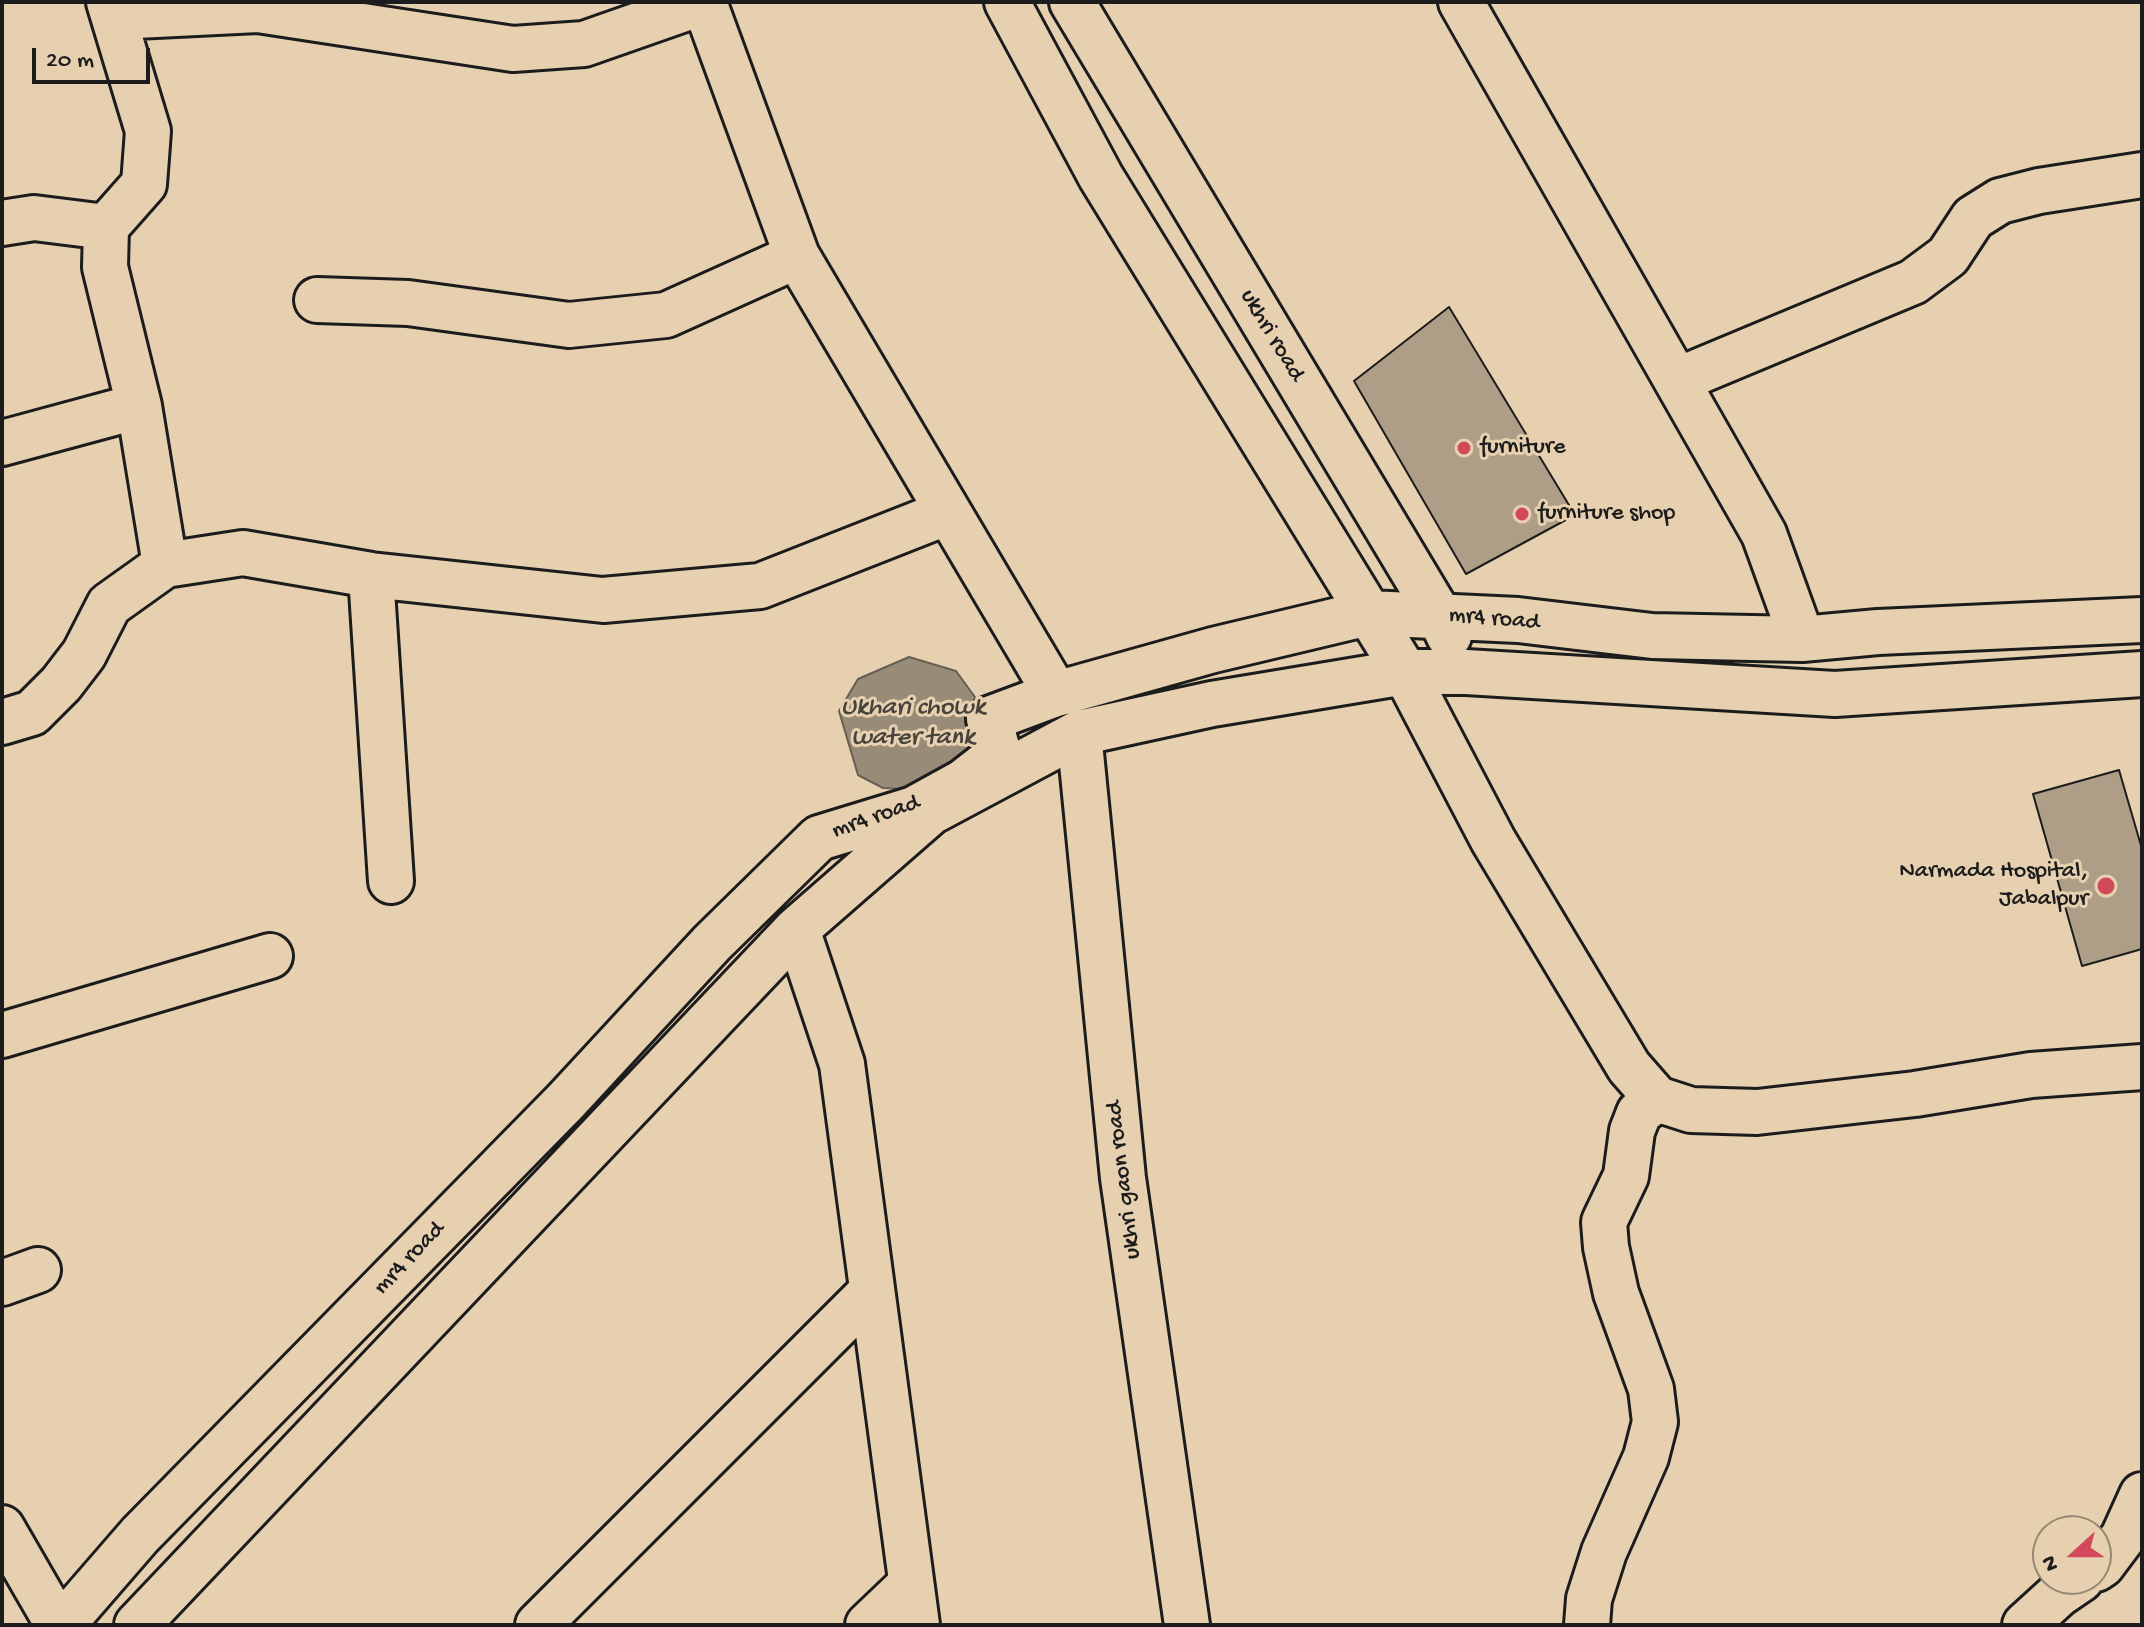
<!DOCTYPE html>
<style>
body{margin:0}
#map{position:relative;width:2144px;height:1627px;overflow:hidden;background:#e6d0af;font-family:"Gochi Hand",sans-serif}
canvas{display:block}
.frame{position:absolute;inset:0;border:4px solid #1c1c1c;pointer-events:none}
.north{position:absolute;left:2032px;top:1515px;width:80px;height:80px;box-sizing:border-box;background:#e6d0af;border:2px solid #958874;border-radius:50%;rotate:249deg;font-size:22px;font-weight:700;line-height:32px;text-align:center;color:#1c1c1c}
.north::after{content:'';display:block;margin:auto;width:28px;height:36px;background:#d1495b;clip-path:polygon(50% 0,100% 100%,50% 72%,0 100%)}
.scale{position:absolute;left:32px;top:48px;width:118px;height:36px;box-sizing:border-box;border:4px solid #1c1c1c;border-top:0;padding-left:10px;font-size:24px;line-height:28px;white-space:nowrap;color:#1c1c1c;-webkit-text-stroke:6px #e6d0af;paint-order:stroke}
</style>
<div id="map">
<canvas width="2144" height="1627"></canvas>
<div class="frame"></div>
<div class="north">N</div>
<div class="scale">20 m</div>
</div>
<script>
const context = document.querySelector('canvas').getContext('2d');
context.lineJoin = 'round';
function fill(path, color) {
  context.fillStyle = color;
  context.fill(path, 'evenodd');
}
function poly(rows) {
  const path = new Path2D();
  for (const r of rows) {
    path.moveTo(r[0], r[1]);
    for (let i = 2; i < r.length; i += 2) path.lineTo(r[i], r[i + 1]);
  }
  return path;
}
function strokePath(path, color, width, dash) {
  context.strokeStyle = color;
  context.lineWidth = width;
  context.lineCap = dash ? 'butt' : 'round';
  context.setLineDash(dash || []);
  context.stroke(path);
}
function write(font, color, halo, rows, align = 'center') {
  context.font = font + ' "Gochi Hand",sans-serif';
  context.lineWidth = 6;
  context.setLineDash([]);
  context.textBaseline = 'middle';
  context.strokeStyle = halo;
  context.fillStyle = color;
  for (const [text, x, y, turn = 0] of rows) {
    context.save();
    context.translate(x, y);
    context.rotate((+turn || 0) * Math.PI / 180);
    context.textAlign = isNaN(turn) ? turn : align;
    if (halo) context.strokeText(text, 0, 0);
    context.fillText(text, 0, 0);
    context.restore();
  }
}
const water = poly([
 [909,657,956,671,980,704,977,748,919,790,883,788,858,775,839,711,858,679,909,657]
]);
fill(water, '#988b77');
strokePath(water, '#665f53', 2);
const building = poly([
 [1449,307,1575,515,1466,574,1354,381,1449,307],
 [2119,770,2142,849,2142,949,2082,966,2033,794,2119,770]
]);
fill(building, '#ae9e87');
strokePath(building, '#1c1c1c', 2);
const minor = poly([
 [109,2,148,131,144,184,106,227,105,267,139,406,165,565],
 [704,2,797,256,1056,694],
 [1007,2,1101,177,1405,672,1493,840,1629,1067,1657,1099,1691,1110,1757,1112,1915,1094,2031,1075,2142,1067],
 [1072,2,1439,615,1449,636],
 [1461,2,1764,534,1802,639],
 [115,17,258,10,513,49,584,44,704,2],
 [2,223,34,218,106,227],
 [317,300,408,303,569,325,666,315,797,256],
 [1678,380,1913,282,1948,256,1973,218,2000,201,2039,191,2142,175],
 [2,443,139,406],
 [371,575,391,881],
 [2,722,32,713,61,684,84,654,109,605,165,565,243,553,371,575,603,600,760,586,948,512],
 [1079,733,1123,1178,1187,1625],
 [797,929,842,1064,917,1625],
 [2,1035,270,956],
 [2,1283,38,1270],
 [2,1528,58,1625],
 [2096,1569,2102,1565,2123,1537,2142,1495],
 [62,1625,140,1535,566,1101,712,943,819,838,914,809,963,782,999,754,989,719,1056,694,1213,650,1368,613,1518,620,1652,636,1802,639,1878,632,2142,620],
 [137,1625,797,929,931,812,1079,733,1212,704,1405,672,1466,672,1835,694,2142,674],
 [538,1625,872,1291],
 [868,1625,911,1584],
 [1587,1625,1589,1599,1604,1552,1646,1457,1655,1422,1651,1389,1616,1293,1606,1247,1604,1222,1626,1176,1632,1131,1639,1113,1657,1099],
 [2025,1625,2059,1594,2081,1579]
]);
strokePath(minor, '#1c1c1c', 50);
strokePath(minor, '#e6d0af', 44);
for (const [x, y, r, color] of [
 [1464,448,8,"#d1495b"],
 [1522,514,8,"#d1495b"],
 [2106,886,10,"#d1495b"]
]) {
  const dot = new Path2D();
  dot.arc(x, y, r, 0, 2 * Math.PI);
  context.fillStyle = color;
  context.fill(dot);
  strokePath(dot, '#e6d0af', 3);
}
write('24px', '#1c1c1c', '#e6d0af', [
 ["ukhri road",1271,336,59],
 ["mr4 road",1494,620,5],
 ["mr4 road",876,818,-19],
 ["ukhri gaon road",1125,1180,-97],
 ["mr4 road",410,1259,-46]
]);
write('24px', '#1c1c1c', '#e6d0af', [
 ["furniture",1480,448],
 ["furniture shop",1538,514],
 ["Narmada Hospital,",2088,872,"right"],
 ["Jabalpur",2088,900,"right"]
], 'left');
write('italic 26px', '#47433c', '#e6d0af', [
 ["Ukhari chowk",913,709],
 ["water tank",913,739]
]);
</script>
